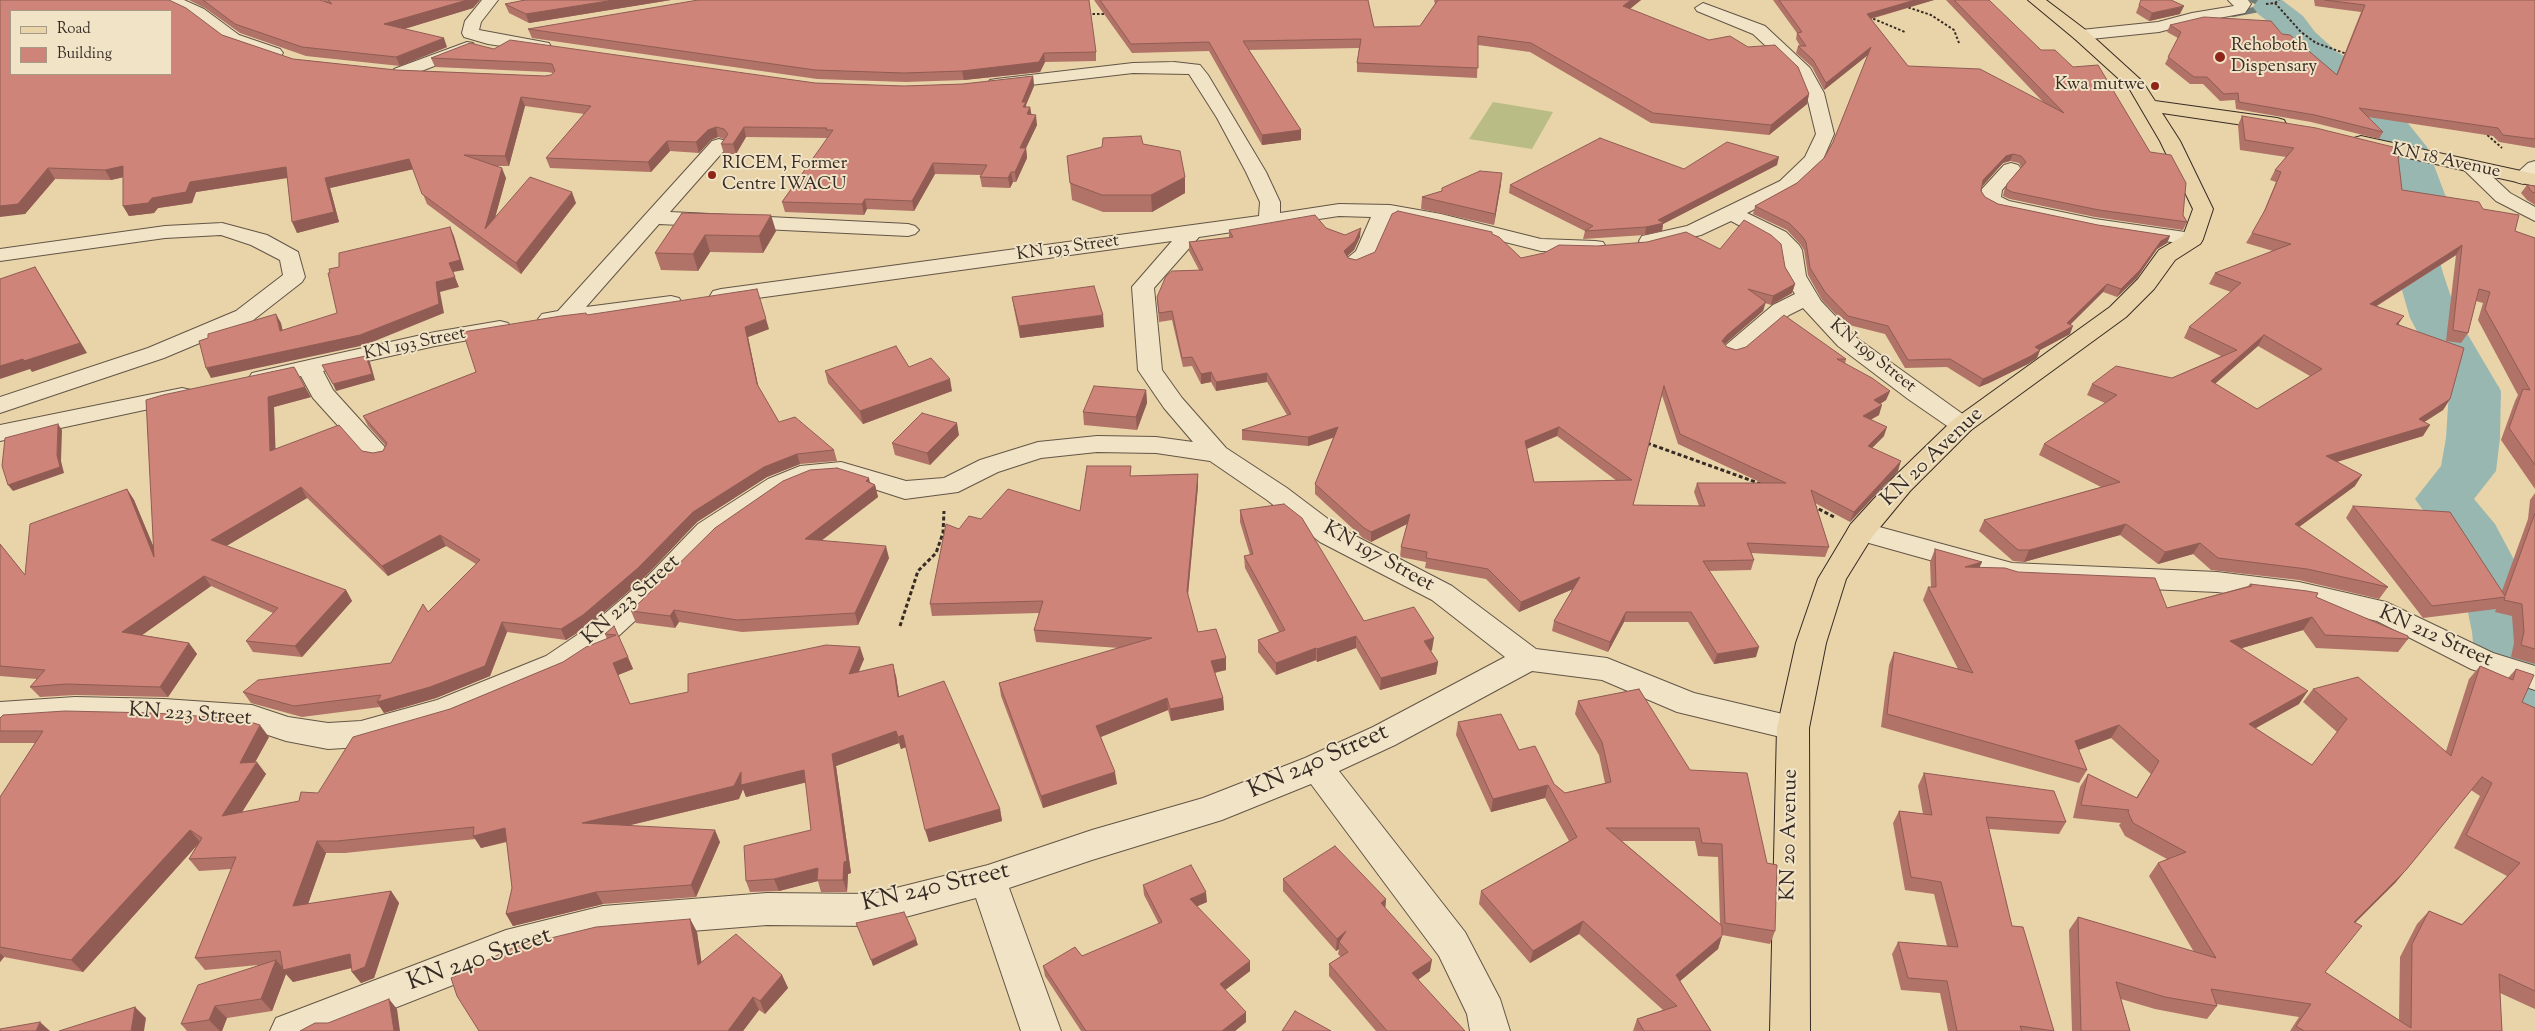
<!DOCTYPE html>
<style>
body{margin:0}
#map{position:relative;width:2535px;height:1031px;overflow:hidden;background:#e8d4a8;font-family:"Sorts Mill Goudy",serif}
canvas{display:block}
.legend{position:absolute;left:10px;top:10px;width:162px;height:65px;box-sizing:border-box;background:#f0e3c6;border:1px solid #a69986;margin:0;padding:6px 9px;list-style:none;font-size:15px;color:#382b25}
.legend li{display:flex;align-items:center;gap:10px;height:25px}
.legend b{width:25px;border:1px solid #a69986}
</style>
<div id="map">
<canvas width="2535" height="1031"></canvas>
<ul class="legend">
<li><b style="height:6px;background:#e8d4a8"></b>Road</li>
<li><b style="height:14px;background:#ce8478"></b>Building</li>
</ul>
</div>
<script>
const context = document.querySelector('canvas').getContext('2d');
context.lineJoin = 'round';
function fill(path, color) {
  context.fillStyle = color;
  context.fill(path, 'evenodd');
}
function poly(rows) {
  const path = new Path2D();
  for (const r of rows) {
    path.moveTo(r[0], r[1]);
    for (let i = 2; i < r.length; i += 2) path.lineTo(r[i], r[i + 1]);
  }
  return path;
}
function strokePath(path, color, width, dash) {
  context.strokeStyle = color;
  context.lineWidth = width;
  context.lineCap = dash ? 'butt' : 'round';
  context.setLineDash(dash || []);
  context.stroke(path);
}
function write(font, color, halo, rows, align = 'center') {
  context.font = font + ' "Sorts Mill Goudy",serif';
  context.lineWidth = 4;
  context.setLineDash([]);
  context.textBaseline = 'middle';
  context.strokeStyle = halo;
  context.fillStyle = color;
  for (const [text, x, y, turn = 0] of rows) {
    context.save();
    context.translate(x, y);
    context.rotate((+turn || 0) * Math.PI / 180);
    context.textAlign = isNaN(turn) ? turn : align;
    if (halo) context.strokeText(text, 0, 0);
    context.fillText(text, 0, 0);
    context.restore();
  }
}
fill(poly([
 [1493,102,1553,112,1532,149,1469,139]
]), '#b9bc85');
strokePath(poly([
 [2253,0,2270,7],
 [2233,14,2270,7]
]), '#727f79', 6);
strokePath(poly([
 [2475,391,2495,389]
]), '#727f79', 8);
fill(poly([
 [2258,0,2282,0,2303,16,2315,32,2337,52,2349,59,2399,112,2427,147,2452,213,2437,251,2443,273,2458,318,2501,391,2500,438,2496,471,2474,499,2495,524,2519,569,2535,635,2535,727,2512,720,2475,664,2472,632,2459,569,2448,545,2415,499,2441,466,2446,438,2449,391,2410,318,2397,273,2391,251,2408,213,2387,149,2323,75,2311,68,2279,30,2258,14,2253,7,2258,0]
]), '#99b7b1');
const minor = poly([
 [162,0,184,0,204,9,239,35,280,49,283,53,280,57,274,58,227,43,192,15,164,3,162,0],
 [482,0,498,0,481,22,479,30,549,43,551,47,549,51,543,52,488,44,464,37,462,33,465,21,482,0],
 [2228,0,2248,0,2251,4,2245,13,2193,23,2159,32,2081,40,2075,39,2073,35,2075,31,2081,30,2158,22,2192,13,2234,6,2228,0],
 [1703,3,1765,26,1810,68,1824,93,1834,134,1821,164,1794,189,1747,213,1786,232,1799,245,1802,250,1806,276,1821,301,1854,336,1971,420,1975,425,1971,430,1962,433,1953,430,1908,399,1838,346,1803,308,1789,315,1742,355,1734,357,1726,355,1722,350,1726,345,1773,305,1795,294,1784,276,1780,252,1770,242,1731,221,1701,235,1650,247,1642,246,1639,241,1642,236,1687,226,1780,181,1805,157,1816,134,1806,93,1797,75,1753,34,1697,11,1695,8,1703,3],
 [467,42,473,43,475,47,473,51,406,77,400,78,394,77,391,73,394,69,467,42],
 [1174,62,1200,65,1208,75,1266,172,1280,202,1280,213,1339,204,1390,205,1441,214,1541,239,1595,241,1603,242,1606,247,1603,252,1595,253,1541,251,1441,226,1392,217,1373,260,1356,267,1348,265,1345,260,1356,251,1371,217,1339,216,1199,237,1154,288,1162,370,1182,398,1226,448,1287,488,1340,528,1452,586,1536,649,1607,658,1694,693,1804,719,1809,728,1804,737,1793,740,1677,712,1602,680,1532,671,1395,745,1339,771,1465,932,1500,999,1510,1031,1470,1031,1467,1014,1439,956,1311,784,1222,820,1092,860,1009,888,1061,1031,1021,1031,976,898,872,926,767,925,603,938,522,958,336,1031,270,1031,276,1018,506,930,603,906,767,893,872,894,988,865,1092,830,1203,798,1305,758,1373,727,1505,657,1432,600,1320,542,1267,500,1210,461,1156,453,1097,452,1041,458,998,472,958,492,905,499,840,478,813,480,786,491,718,538,664,594,611,643,568,672,456,719,361,747,328,749,286,741,250,729,164,723,75,721,0,726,0,702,75,697,164,699,252,705,288,717,328,723,361,721,437,700,546,656,589,627,644,580,698,524,768,479,800,466,841,462,906,481,944,478,980,460,1038,442,1097,436,1156,437,1193,442,1164,408,1138,370,1132,287,1172,241,721,303,713,301,710,296,713,291,721,289,1259,216,1260,202,1246,172,1217,118,1189,74,1133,73,996,89,990,88,987,84,990,80,996,79,1133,63,1174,62],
 [719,139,726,141,729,145,670,212,908,224,915,226,919,230,915,234,908,236,659,224,586,307,671,296,679,298,682,303,679,308,550,326,542,324,538,319,542,314,558,311,712,141,719,139],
 [2471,161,2478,163,2510,193,2535,207,2535,221,2496,201,2461,167,2464,163,2471,161],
 [2535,161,2535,178,2523,184,2516,182,2513,178,2516,174,2528,163,2535,161],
 [2011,163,2018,165,2021,169,2002,190,2001,197,2009,201,2095,219,2192,233,2200,234,2203,239,2200,244,2192,245,2095,231,1996,210,1983,203,1980,199,1982,189,2004,165,2011,163],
 [222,223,267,235,298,252,305,277,302,282,252,321,164,358,0,413,0,397,148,348,236,311,283,275,280,260,251,245,221,235,165,238,0,261,0,249,165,226,222,223],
 [500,321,508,323,512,328,508,333,435,346,323,371,333,390,391,454,387,460,378,462,369,460,313,398,301,376,261,385,252,383,249,378,252,373,309,360,435,332,500,321],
 [182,388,191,390,194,395,191,400,0,441,0,425,182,388],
 [1861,522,2012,563,2217,572,2299,582,2386,602,2493,653,2535,666,2535,690,2471,669,2377,621,2299,602,2217,592,2012,583,1851,538,1847,531,1851,524,1861,522]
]);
const major = poly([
 [2028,0,2046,0,2087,31,2142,81,2155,101,2277,118,2284,120,2286,124,2284,128,2277,130,2162,113,2180,141,2213,209,2203,239,2200,244,2175,260,2154,289,2126,317,1971,430,1910,491,1872,537,1846,579,1826,643,1809,728,1810,1031,1770,1031,1777,728,1796,643,1818,579,1851,524,1892,479,1953,420,2110,307,2138,279,2159,250,2183,236,2193,209,2160,141,2129,88,2075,39,2028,0],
 [2361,136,2535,174,2535,186,2354,146,2351,142,2354,138,2361,136]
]);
strokePath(minor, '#645546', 2);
strokePath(major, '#382b25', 2);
strokePath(poly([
 [2275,3,2279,0],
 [2266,4,2275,3,2301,32,2316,43,2347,54],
 [1904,6,1931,15,1954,30,1959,43],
 [1088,14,1106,14],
 [1869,17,1905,32],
 [2484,132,2502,148]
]), '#382b25', 2, [2.5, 2]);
strokePath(poly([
 [1647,443,1761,484],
 [1813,506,1836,518],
 [900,626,918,571,936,553,943,533,944,511]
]), '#382b25', 3, [4, 2.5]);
fill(minor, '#f0e3c6');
fill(major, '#e8d4a8');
fill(poly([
 [0,0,222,35,293,59,396,70,545,76,551,75,553,73,548,72,435,67,431,58,494,49,815,83,904,86,963,84,1033,76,1034,86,1026,105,1026,107,1030,107,1031,115,1037,125,1026,148,1027,158,1016,182,1013,182,1010,188,982,187,980,177,982,175,935,174,914,211,867,209,864,215,785,212,782,202,828,138,746,137,736,154,724,154,721,144,724,139,718,137,711,140,699,153,670,151,651,172,550,168,546,158,584,114,525,106,509,166,496,166,506,178,495,217,576,203,521,274,427,204,413,169,330,188,339,222,297,233,288,178,196,192,192,203,158,208,154,213,129,216,123,206,123,177,111,180,55,179,25,214],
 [189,0,320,0,324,2,323,0,480,0,473,8,404,29,447,47,400,66,306,56,240,33,205,8],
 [525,0,671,0,529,23,509,13,505,4],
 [1094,0,1368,0,1374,27,1420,26,1435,4,1434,0,1641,0,1630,9,1809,94,1807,104,1769,135,1651,123,1530,52,1478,45,1477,78,1357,72,1357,63,1359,48,1249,50,1301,130,1301,140,1262,145,1209,51,1132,53],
 [1773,0,1934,0,1871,19,1908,66,2045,104,1946,0,1989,0,2183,215,2187,222,2183,230,2095,217,2010,199,2003,196,2004,191,2007,184,2021,167,2019,163,2010,161,2003,163,1982,186,1981,191,1985,197,1998,204,2098,225,2170,236,2167,243,2157,249,2137,278,2117,297,2103,292,2070,324,2070,334,2040,350,2037,358,2028,364,1989,383,1979,387,1947,367,1905,368,1885,334,1845,324,1822,300,1808,275,1804,250,1800,244,1787,230,1753,214,1755,206,1797,183,1824,158,1833,142,1868,55,1824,90,1812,67,1796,53,1798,46,1800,46,1796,39,1797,33],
 [2314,0,2535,0,2535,148,2499,142,2493,136,2368,117,2383,132,2379,139,2311,122,2236,109,2235,100,2220,101,2203,84,2190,84,2165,64,2178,38,2167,32,2170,25,2282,34,2336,75,2361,12,2315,6],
 [2139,5,2180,14,2149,21,2136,13],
 [528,29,1096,52,1096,61,1045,62,1040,72,964,80,906,82,817,79,532,38],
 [2242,116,2402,190,2483,209,2515,231,2535,238,2535,489,2501,440,2515,401,2518,395,2478,320,2483,303,2476,301,2468,333,2461,343,2446,341,2456,255,2377,306,2399,324,2450,399,2443,410,2424,422,2423,436,2337,462,2355,486,2299,527,2388,587,2379,599,2299,580,2211,570,2193,554,2158,564,2120,535,2024,562,2013,561,1979,531,1984,520,2101,487,2039,455,2044,444,2105,403,2087,395,2092,384,2172,378,2221,356,2184,338,2189,327,2231,292,2209,284,2215,273,2273,251,2246,243,2262,216,2276,182,2270,180,2275,170,2286,157,2240,150,2238,125],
 [2258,346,2310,376,2257,409,2215,384],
 [1143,144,1185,193,1152,212,1103,212,1072,200,1067,156],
 [1777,165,1663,224,1662,231,1645,235,1583,239,1585,231,1509,193,1510,185,1684,169],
 [1501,184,1494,225,1421,209,1422,197,1441,191],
 [2527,185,2535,186,2535,205,2527,200,2521,193],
 [682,213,776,231,763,253,710,252,698,271,661,270,655,253],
 [1326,228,1345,235,1360,237,1354,250,1347,256,1348,258,1356,260,1492,234,1521,258,1720,249,1785,267,1795,284,1792,293,1771,305,1765,303,1763,311,1725,344,1727,347,1736,350,1846,359,1845,364,1890,391,1886,400,1880,404,1879,415,1871,419,1884,436,1872,448,1898,471,1850,522,1815,503,1829,547,1825,557,1751,553,1754,560,1751,570,1709,571,1756,657,1714,664,1688,622,1624,622,1608,652,1552,631,1554,621,1573,589,1519,612,1486,579,1425,568,1426,562,1400,557,1401,547,1407,524,1371,542,1363,538,1315,494,1315,484,1333,438,1308,446,1242,440,1242,430,1287,415,1267,382,1216,391,1211,382,1201,384,1192,366,1183,367,1172,320,1159,322,1157,297,1199,270,1189,251,1189,242,1229,238,1229,230],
 [1662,395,1678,444,1762,483,1697,483,1694,492,1699,506,1633,505],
 [1557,436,1617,481,1534,482,1527,449],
 [1012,297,1104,327,1020,338,1014,309],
 [587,315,769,329,748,337,758,386,779,422,834,450,837,461,800,464,767,477,697,522,643,579,588,626,566,640,507,632,490,676,436,698,384,713,380,707,302,717,251,703,243,692,391,663,428,612,476,564,446,546,388,576,307,498,226,546,346,590,352,601,302,657,253,652,246,641,273,613,211,586,142,635,189,643,197,654,168,697,75,695,40,697,30,687,37,679,0,676,0,544,25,575,127,489,134,500,154,548,146,400,311,397,274,407,275,449,362,451,373,453,383,451,386,446,368,426,363,416,476,372],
 [909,367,952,391,863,424,828,383,825,371],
 [1146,390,1147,403,1137,430,1084,425,1083,412],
 [959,435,930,465,895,455,892,443],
 [1198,474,1198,486,1188,596,1198,632,1226,670,1215,673,1223,698,1224,710,1171,721,1168,710,1101,737,1117,784,1043,808,1001,696,999,683,1119,648,1036,642,1034,630,1039,613,932,616,930,604,981,519,1080,511,1132,476],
 [870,482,875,485,878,497,822,540,889,558,858,625,742,632,679,622,675,628,636,623,631,611],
 [2535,493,2535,664,2511,657,2514,643,2512,616,2495,612,2496,609,2423,618,2346,518,2353,506,2502,591,2528,519,2530,500],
 [1240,510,1364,621,1432,650,1431,651,1438,662,1436,674,1380,690,1356,648,1317,662,1316,660,1276,675,1258,652,1258,640,1279,632,1245,568,1244,556,1250,555,1240,522],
 [1935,549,1982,562,1979,567,2167,608,2248,586,2250,584,2316,597,2408,639,2398,652,2316,648,2303,630,2242,648,2299,704,2255,728,2312,765,2337,732,2303,702,2313,689,2446,751,2469,679,2480,666,2508,678,2516,669,2522,702,2535,708,2535,1009,2500,993,2502,1031,2290,1031,2299,1017,2216,1004,2217,1006,2207,1019,2155,1009,2121,999,2130,1031,2072,1031,2069,930,2078,917,2194,952,2149,876,2158,863,2167,859,2125,836,2119,825,2121,823,2073,818,2080,787,2088,774,2136,798,2151,774,2111,738,2079,750,2087,770,2079,783,1881,727,1889,665,1894,652,1958,669,1923,600,1928,587,1931,587,1930,562],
 [2471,790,2480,796,2454,848,2507,876,2462,924,2429,911,2417,924,2400,957,2399,1020,2325,972,2355,922,2395,883,2406,870],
 [614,626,633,669,618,675,630,704,864,659,858,672,896,676,899,697,1000,809,1002,821,929,842,906,747,901,749,899,743,836,766,851,873,848,874,847,892,821,892,818,881,779,891,750,892,746,881,811,830,806,782,746,797,743,789,739,799,627,826,720,842,696,897,603,904,513,926,506,914,512,888,507,842,481,848,476,839,345,853,326,853,308,904,391,891,399,903,374,978,361,983,352,972,352,968,293,982,286,974,272,1011,227,1018,222,1031,187,1031,181,1024,258,965,205,970,195,958,231,869,199,871,189,859,197,845,83,972,4,957,0,962,0,797,35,743,0,743,0,718,269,737,255,762,266,774,242,812,299,801,318,793,450,709,563,662,607,639,605,634],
 [1639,689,1775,931,1770,944,1722,935,1718,949,1680,981,1711,1031,1633,1031,1637,1019,1663,1010,1579,934,1530,963,1479,904,1481,891,1569,841,1545,798,1491,812,1456,735,1458,722,1519,750,1554,784,1565,793,1605,783,1599,755,1575,714,1578,701],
 [1622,841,1695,841,1698,856,1718,857,1720,924],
 [1924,773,2066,822,2059,834,1989,829,2012,926,2054,1031,1948,1031,1940,993,1901,990,1892,954,1898,942,1947,946,1934,894,1905,890,1893,823,1899,811,1923,814,1918,786],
 [1283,879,1386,899,1385,908,1430,971,1418,980,1465,1031,1376,1031,1329,976,1329,964,1341,957,1338,954,1339,949,1336,951,1283,891],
 [1143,885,1207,902,1197,906,1250,971,1225,990,1246,1022,1235,1031,1081,1031,1045,976,1043,966,1082,956,1159,924,1144,895],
 [690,919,697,932,701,962,782,975,788,988,765,1014,759,1010,743,1031,479,1031]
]), '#b17267');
fill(poly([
 [467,0,480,0,473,8,388,34,384,24],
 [614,0,671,0,529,23,526,14],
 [1631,0,1641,0,1622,15,1623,6],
 [1915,0,1934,0,1865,20,1867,14],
 [2184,6,2180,14,2149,21,2152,13],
 [444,38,447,47,400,66,396,57],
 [1871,47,1869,54,1824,90,1826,83],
 [1044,53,1045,62,1040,72,964,80,962,71],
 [1033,76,1034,86,1026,105,1027,112,1024,117,1022,102],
 [1809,94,1807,104,1769,135,1771,125],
 [521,97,525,106,509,166,505,156],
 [1030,107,1032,117,1027,114],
 [1036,115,1037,125,1026,148,1027,158,1016,182,1015,172,1020,148],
 [716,127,718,137,711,140,699,153,696,142,708,130],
 [744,127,746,137,736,154,733,144],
 [1301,130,1301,140,1262,145,1262,135],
 [667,141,670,151,651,172,648,162],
 [2013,154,2010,161,2003,163,1981,188,1983,180,2006,156],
 [1779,157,1777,165,1663,224,1662,231,1645,235,1646,227,1658,220],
 [409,159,414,169,330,188,339,222,297,233,292,222,325,178],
 [933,163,935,174,914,211,912,201],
 [123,166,129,176,111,180,105,170],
 [286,167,292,177,196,192,192,203,158,208,154,213,129,216,123,206,152,198,190,182],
 [48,168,55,179,25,214,0,217,0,206],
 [502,168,506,178,489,240,485,229],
 [1011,172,1013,182,1010,188,1008,178],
 [1502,173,1501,184,1494,225,1495,214],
 [1185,177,1185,193,1152,212,1151,195],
 [572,192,576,203,521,274,516,263],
 [865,199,867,209,864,215,862,204],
 [771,215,776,231,763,253,759,236],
 [450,227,454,236,464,270,453,272,459,287,440,292,444,313,365,345,211,378,206,368,436,282,449,263],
 [1361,228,1360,237,1354,250,1343,260,1344,251],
 [705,235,710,252,698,271,693,254],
 [2170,236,2167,243,2157,249,2137,278,2117,297,2121,289,2161,241],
 [2462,245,2456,255,2363,314,2370,304],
 [35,267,87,353,32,372,30,369,0,379,0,366],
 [1795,284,1792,293,1771,305,1773,296],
 [2107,284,2103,292,2064,331,2067,323],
 [1766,302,1763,311,1725,344,1722,341,1727,335],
 [276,314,281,323,285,340,280,331],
 [1103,315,1104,327,1020,338,1019,326],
 [2404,316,2397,326,2396,324],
 [766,319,769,329,748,337,760,394,757,384,745,327],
 [2073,326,2070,334,2040,350,2037,358,2028,364,1989,383,1979,387,1983,379,2035,347],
 [2264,335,2258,346,2205,392,2211,381],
 [366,356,370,362,375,380,336,391,333,384],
 [294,367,311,397,274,407,276,462,270,451,268,397],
 [1211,372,1211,382,1201,384,1201,374],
 [1267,373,1267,382,1216,391,1216,382],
 [950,379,952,391,863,424,860,411],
 [1146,390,1147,403,1137,430,1136,417],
 [1890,391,1886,400,1871,410,1874,400],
 [2450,399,2443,410,2412,430,2419,419],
 [1882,405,1879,415,1860,426,1863,416],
 [957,423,959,435,930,465,927,453],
 [58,424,62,430,61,461,64,473,13,491,8,485,57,455],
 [2430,425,2423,436,2319,467,2326,456],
 [1338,427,1337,436,1308,446,1308,437],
 [1559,427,1557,436,1523,450,1525,441],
 [1887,427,1884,436,1865,455,1868,446],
 [797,454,800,464,767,477,697,522,643,579,588,626,566,640,561,629,693,512,764,467],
 [1901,461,1898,471,1850,522,1854,512],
 [1198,474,1198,486,1187,603,1187,591],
 [2362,475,2355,486,2288,535,2295,524],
 [869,478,871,488,875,485,878,497,808,551,805,539],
 [301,487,307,498,218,551,211,540],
 [127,489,134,500,162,567,154,557],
 [1410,514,1409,523,1371,542,1371,532],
 [2126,524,2120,535,2024,562,2029,550],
 [440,535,446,546,388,576,382,566],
 [2200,543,2193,554,2158,564,2165,552],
 [886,546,889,558,858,625,855,613],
 [1982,562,1976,575,1965,567],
 [204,576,211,586,131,643,122,632],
 [1580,577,1578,587,1519,612,1521,602],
 [346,590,352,601,302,657,295,646],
 [674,610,679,622,675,628,670,616],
 [1626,612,1624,622,1608,652,1610,642],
 [2312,617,2303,630,2222,654,2230,641],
 [502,622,507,632,490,676,436,698,384,713,377,702],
 [1356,636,1356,648,1317,662,1317,649],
 [1434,638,1432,650,1423,653,1424,641],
 [189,643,197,654,168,697,160,687],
 [860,647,864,659,853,686,849,674],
 [1759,647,1756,657,1714,664,1717,654],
 [1316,648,1316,660,1276,675,1276,663],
 [628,657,633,669,618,675,613,663],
 [1226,658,1226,670,1211,673,1211,661],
 [1438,662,1436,674,1380,690,1381,678],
 [893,664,896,676,901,709,898,697],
 [2308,691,2299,704,2240,737,2249,724],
 [1167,698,1168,710,1098,738,1096,726],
 [1223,698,1224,710,1171,721,1170,709],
 [260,725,269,737,248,775,240,763],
 [2119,725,2111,738,2067,754,2075,741],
 [896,731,899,743,836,766,851,873,848,874,847,892,843,880,832,754],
 [903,735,906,747,901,749,898,737],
 [257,762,266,774,232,828,222,816],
 [804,770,808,782,746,797,743,789,739,799,588,835,582,823,741,772],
 [1115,772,1117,784,1043,808,1041,796],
 [1548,785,1545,798,1491,812,1493,799],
 [1000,809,1002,821,929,842,925,830],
 [505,828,512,840,481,848,473,836],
 [190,830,200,842,83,972,71,960],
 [715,830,720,842,696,897,691,885],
 [317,841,326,853,303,918,293,906],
 [818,868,818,881,779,891,774,879],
 [2406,870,2395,883,2343,935,2354,922],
 [391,891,399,903,374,978,361,983,352,972],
 [596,892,603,904,513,926,506,914],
 [1206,892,1207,902,1191,909,1190,899],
 [1386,899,1385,911,1381,903],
 [690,919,697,932,704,978,698,965],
 [1583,921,1579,934,1530,963,1533,951],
 [1346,931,1339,942,1339,949,1336,951,1337,939],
 [1722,936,1718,949,1672,988,1676,975],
 [916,939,918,945,873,966,871,960],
 [0,953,4,957,0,962],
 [350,954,359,966,293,982,286,974,272,1011,261,999,276,960,285,970],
 [1432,960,1430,971,1410,985,1412,973],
 [1250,961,1250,971,1220,994,1220,984],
 [782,975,788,988,765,1014,760,1001],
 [753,997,759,1010,743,1031,728,1031],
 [389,999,397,1009,400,1031,394,1031],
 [215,1006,227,1018,222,1031,220,1031,209,1020],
 [135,1007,146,1018,144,1031,131,1031],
 [1246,1012,1246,1022,1235,1031,1222,1031],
 [40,1022,50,1031,36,1031]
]), '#905c54');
const building = poly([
 [0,0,169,0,186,8,222,35,293,59,396,70,545,76,551,75,555,71,552,64,545,63,431,58,470,43,494,49,510,40,815,83,904,86,963,84,1033,76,1022,102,1026,102,1023,107,1030,107,1027,114,1036,115,1020,148,1026,148,1015,172,1011,172,1008,178,980,177,987,165,933,163,912,201,865,199,862,204,782,202,833,130,826,130,827,128,744,127,733,144,721,144,728,134,724,129,716,127,708,130,696,142,667,141,648,162,546,158,591,106,521,97,505,156,464,155,502,168,485,229,530,177,572,192,516,263,422,194,409,159,325,178,334,212,292,222,286,167,190,182,186,192,152,198,148,203,123,206,123,166,105,170,48,168,18,204,0,206,0,0],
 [11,11,171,11,171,74,11,74,11,11],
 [203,0,320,0,332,4,328,0,467,0,384,24,444,38,396,57,302,47,235,24,203,0],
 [525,0,614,0,526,14,505,4,525,0],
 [698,0,1089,0,1096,52,1044,53,1039,62,962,71,904,73,815,70,528,29,698,0],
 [1100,0,1368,0,1374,27,1420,26,1438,0,1631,0,1623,6,1709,40,1730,36,1748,47,1775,45,1798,67,1809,94,1771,125,1653,113,1531,43,1478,36,1478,68,1357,63,1361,39,1243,41,1301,130,1262,135,1209,42,1131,44,1100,0],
 [1779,0,1915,0,1867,14,1908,66,1980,69,2064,113,1954,0,1989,0,2041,50,2055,50,2073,67,2098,65,2150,152,2171,155,2186,183,2183,215,2187,222,2099,210,2012,192,2006,189,2007,184,2026,162,2021,156,2013,154,2006,156,1983,180,1981,191,1985,197,1998,204,2098,225,2170,236,2161,241,2140,270,2121,289,2107,284,2067,323,2073,326,2035,347,2040,350,2031,356,1992,375,1983,379,1950,359,1908,360,1888,326,1848,316,1825,292,1810,268,1806,242,1802,236,1789,223,1755,206,1797,183,1824,158,1833,142,1871,47,1826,83,1813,60,1798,46,1806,46,1797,33,1802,32,1779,0],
 [2141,0,2171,0,2184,6,2152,13,2139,5,2141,0],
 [2325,0,2535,0,2535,139,2503,135,2498,128,2359,108,2383,132,2315,115,2239,102,2238,93,2224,94,2207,77,2194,77,2168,57,2181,32,2170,25,2204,17,2271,21,2282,34,2290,35,2337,75,2365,5,2325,0],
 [2242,116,2316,128,2397,148,2402,190,2479,202,2483,209,2519,215,2515,231,2535,238,2535,465,2509,428,2523,389,2530,390,2485,309,2490,292,2479,289,2468,333,2453,330,2462,245,2370,304,2404,316,2396,324,2464,348,2450,399,2419,419,2430,425,2326,456,2362,475,2295,524,2388,587,2307,569,2218,558,2200,543,2165,552,2126,524,2029,550,2018,550,1984,520,2120,482,2044,444,2117,395,2092,384,2116,366,2172,378,2237,350,2189,327,2241,283,2215,273,2291,244,2252,233,2265,210,2281,172,2275,170,2294,148,2245,140,2242,116],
 [2264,335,2322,369,2257,409,2211,381,2264,335],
 [1141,136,1143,144,1180,151,1185,177,1151,195,1102,195,1070,183,1067,156,1102,147,1103,138,1141,136],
 [1600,138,1684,169,1727,142,1779,157,1658,220,1664,223,1646,227,1585,231,1593,226,1510,185,1600,138],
 [1480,171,1502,173,1495,214,1422,197,1442,191,1442,188,1480,171],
 [2527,185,2535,186,2535,193,2532,192,2527,185],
 [1398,211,1492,232,1492,234,1499,237,1521,258,1544,253,1559,245,1597,246,1647,242,1686,232,1720,249,1744,220,1771,235,1781,244,1785,267,1795,284,1773,296,1748,289,1766,302,1727,335,1722,341,1727,347,1736,350,1746,347,1784,315,1846,359,1837,359,1872,378,1890,391,1874,400,1882,405,1863,416,1887,427,1868,446,1901,461,1854,512,1811,490,1829,547,1747,543,1754,560,1703,561,1759,647,1717,654,1691,612,1626,612,1610,642,1554,621,1580,577,1521,602,1488,569,1426,558,1427,552,1401,547,1410,514,1371,532,1364,528,1315,484,1338,427,1308,437,1242,430,1291,414,1267,373,1216,382,1211,372,1201,374,1192,357,1182,358,1172,311,1159,313,1157,297,1166,276,1172,271,1203,270,1189,242,1233,237,1229,230,1315,215,1326,228,1345,235,1361,228,1355,241,1344,251,1348,258,1356,260,1375,252,1392,214,1398,211],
 [1664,386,1680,434,1786,483,1697,483,1705,506,1633,505,1664,386],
 [1559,427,1632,480,1534,482,1525,441,1559,427],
 [682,213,771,215,759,236,705,235,693,254,655,253,682,213],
 [450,227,460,260,449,263,455,277,436,282,439,304,360,335,206,368,199,341,208,338,208,334,276,314,280,331,337,313,328,273,330,273,329,269,339,267,339,253,450,227],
 [35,267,80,343,24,361,23,359,0,366,0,279,35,267],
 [1094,286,1103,315,1019,326,1012,297,1094,286],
 [757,289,766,319,745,327,757,384,779,422,795,417,834,450,797,454,764,467,693,512,638,568,583,615,561,629,502,622,485,666,430,687,377,702,381,695,294,706,243,692,258,680,391,663,423,604,428,612,480,560,440,535,382,566,301,487,211,540,346,590,295,646,246,641,278,608,204,576,122,632,189,643,160,687,66,684,30,687,45,670,0,666,0,544,25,575,30,524,127,489,154,557,146,400,163,395,294,367,305,387,268,397,270,451,339,425,362,451,373,453,383,451,387,443,363,416,476,372,463,332,561,316,586,313,587,315,757,289],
 [896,346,909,367,931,358,950,379,860,411,825,371,896,346],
 [366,356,372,374,333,384,322,365,366,356],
 [1094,386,1146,390,1136,417,1083,412,1094,386],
 [922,413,957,423,927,453,892,443,922,413],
 [58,424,57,455,60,467,8,485,2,466,5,438,58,424],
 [1087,466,1131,466,1130,476,1198,474,1187,591,1198,632,1216,629,1226,658,1211,661,1223,698,1170,709,1167,698,1096,726,1115,772,1041,796,999,683,1152,638,1034,630,1043,601,930,604,946,524,959,529,969,516,981,519,1008,489,1080,511,1087,466],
 [837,468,869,478,866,481,875,485,805,539,886,546,855,613,737,620,674,610,670,616,631,611,715,528,783,481,810,470,837,468],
 [1284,504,1302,518,1364,621,1414,607,1434,638,1424,641,1438,662,1381,678,1356,636,1317,649,1316,648,1276,663,1258,640,1285,630,1244,556,1253,554,1240,510,1284,504],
 [2353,506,2450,512,2505,596,2535,513,2535,649,2521,645,2524,632,2522,604,2504,600,2505,597,2432,606,2353,506],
 [1935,549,1982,562,1965,567,2005,568,2018,572,2155,578,2167,608,2252,586,2250,584,2307,591,2318,593,2316,597,2408,636,2408,639,2325,635,2312,617,2230,641,2308,691,2249,724,2312,765,2347,719,2313,689,2358,677,2451,756,2480,666,2513,680,2516,669,2534,675,2522,702,2535,708,2535,991,2499,974,2502,1031,2304,1031,2296,1026,2311,1004,2211,989,2217,1006,2165,997,2116,982,2130,1031,2081,1031,2078,917,2216,958,2158,863,2186,852,2133,823,2128,812,2129,810,2081,805,2088,774,2137,798,2159,761,2119,725,2075,741,2087,770,1887,714,1894,652,1973,673,1928,587,1936,587,1935,549],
 [2482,777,2492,783,2466,835,2520,863,2462,925,2429,911,2412,944,2411,1028,2325,972,2362,926,2354,922,2406,870,2482,777],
 [614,626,628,657,613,663,630,704,688,692,688,674,826,645,860,647,849,674,893,664,898,697,944,681,1000,809,925,830,903,735,898,737,896,731,832,754,847,861,844,862,843,880,817,880,818,868,774,879,746,881,744,846,811,830,804,770,741,785,741,772,734,786,582,823,715,830,691,885,596,892,506,914,512,888,505,828,473,836,474,827,337,841,317,841,293,906,391,891,365,967,352,972,350,954,283,970,280,951,195,958,236,857,189,859,202,838,190,830,71,960,0,947,0,797,43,731,0,731,0,718,3,715,65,711,154,713,241,719,260,725,240,763,257,762,222,816,299,801,301,792,318,793,353,737,450,709,563,662,586,647,616,635,605,634,614,626],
 [1639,689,1690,770,1747,773,1767,863,1777,865,1775,931,1725,923,1722,844,1702,843,1699,828,1606,828,1722,926,1722,936,1676,975,1711,1031,1644,1031,1637,1019,1677,1006,1583,921,1533,951,1481,891,1577,837,1548,785,1493,799,1458,722,1501,714,1519,750,1535,746,1554,784,1565,793,1611,782,1602,742,1578,701,1639,689],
 [1924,773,2054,791,2066,822,1986,817,2012,926,2023,927,2054,1031,2020,1026,2022,1031,1957,1031,1947,981,1908,978,1898,942,1958,947,1941,882,1911,877,1899,811,1932,815,1924,773],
 [1335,846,1386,899,1381,903,1432,960,1412,973,1465,1031,1387,1031,1329,964,1348,952,1339,942,1346,931,1337,939,1283,879,1335,846],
 [1191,865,1206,892,1190,899,1250,961,1220,984,1246,1012,1222,1031,1086,1031,1043,966,1075,947,1082,956,1162,922,1143,885,1191,865],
 [904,912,916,939,871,960,856,923,904,912],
 [690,919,698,965,736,934,782,975,760,1001,753,997,728,1031,479,1031,457,996,451,978,514,947,596,927,690,919],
 [276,960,261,999,215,1006,209,1020,181,1024,198,985,276,960],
 [389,999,394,1031,300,1031,315,1023,328,1023,389,999],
 [135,1007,131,1031,59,1031,135,1007],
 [1295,1011,1331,1031,1282,1031,1295,1011],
 [40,1022,36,1031,0,1031,0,1029,40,1022]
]);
fill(building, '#ce8478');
strokePath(building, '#905c54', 1);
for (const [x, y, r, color] of [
 [2220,57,6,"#8f2418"],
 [2155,86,5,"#8f2418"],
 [712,175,5,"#8f2418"]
]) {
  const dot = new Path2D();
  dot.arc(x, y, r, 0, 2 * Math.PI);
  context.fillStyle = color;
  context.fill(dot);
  strokePath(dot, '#f0e3c6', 2);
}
write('18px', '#382b25', '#f0e3c6', [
 ["Rehoboth",2231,47],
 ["Dispensary",2231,68],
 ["Kwa mutwe",2145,86,"right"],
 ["RICEM, Former",722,165],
 ["Centre IWACU",722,186]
], 'left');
write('18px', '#382b25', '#f0e3c6', [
 ["KN 18 Avenue",2446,162,12],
 ["KN 193 Street",1068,249,-8],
 ["KN 193 Street",415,345,-12],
 ["KN 199 Street",1872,357,39]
]);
write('21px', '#382b25', '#f0e3c6', [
 ["KN 20 Avenue",1933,458,-44],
 ["KN 197 Street",1378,558,29],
 ["KN 223 Street",632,601,-42],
 ["KN 212 Street",2435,638,24],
 ["KN 223 Street",190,716,4],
 ["KN 20 Avenue",1791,835,-89]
]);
write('25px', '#382b25', '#f0e3c6', [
 ["KN 240 Street",1319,763,-24],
 ["KN 240 Street",936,889,-13],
 ["KN 240 Street",480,961,-19]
]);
</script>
